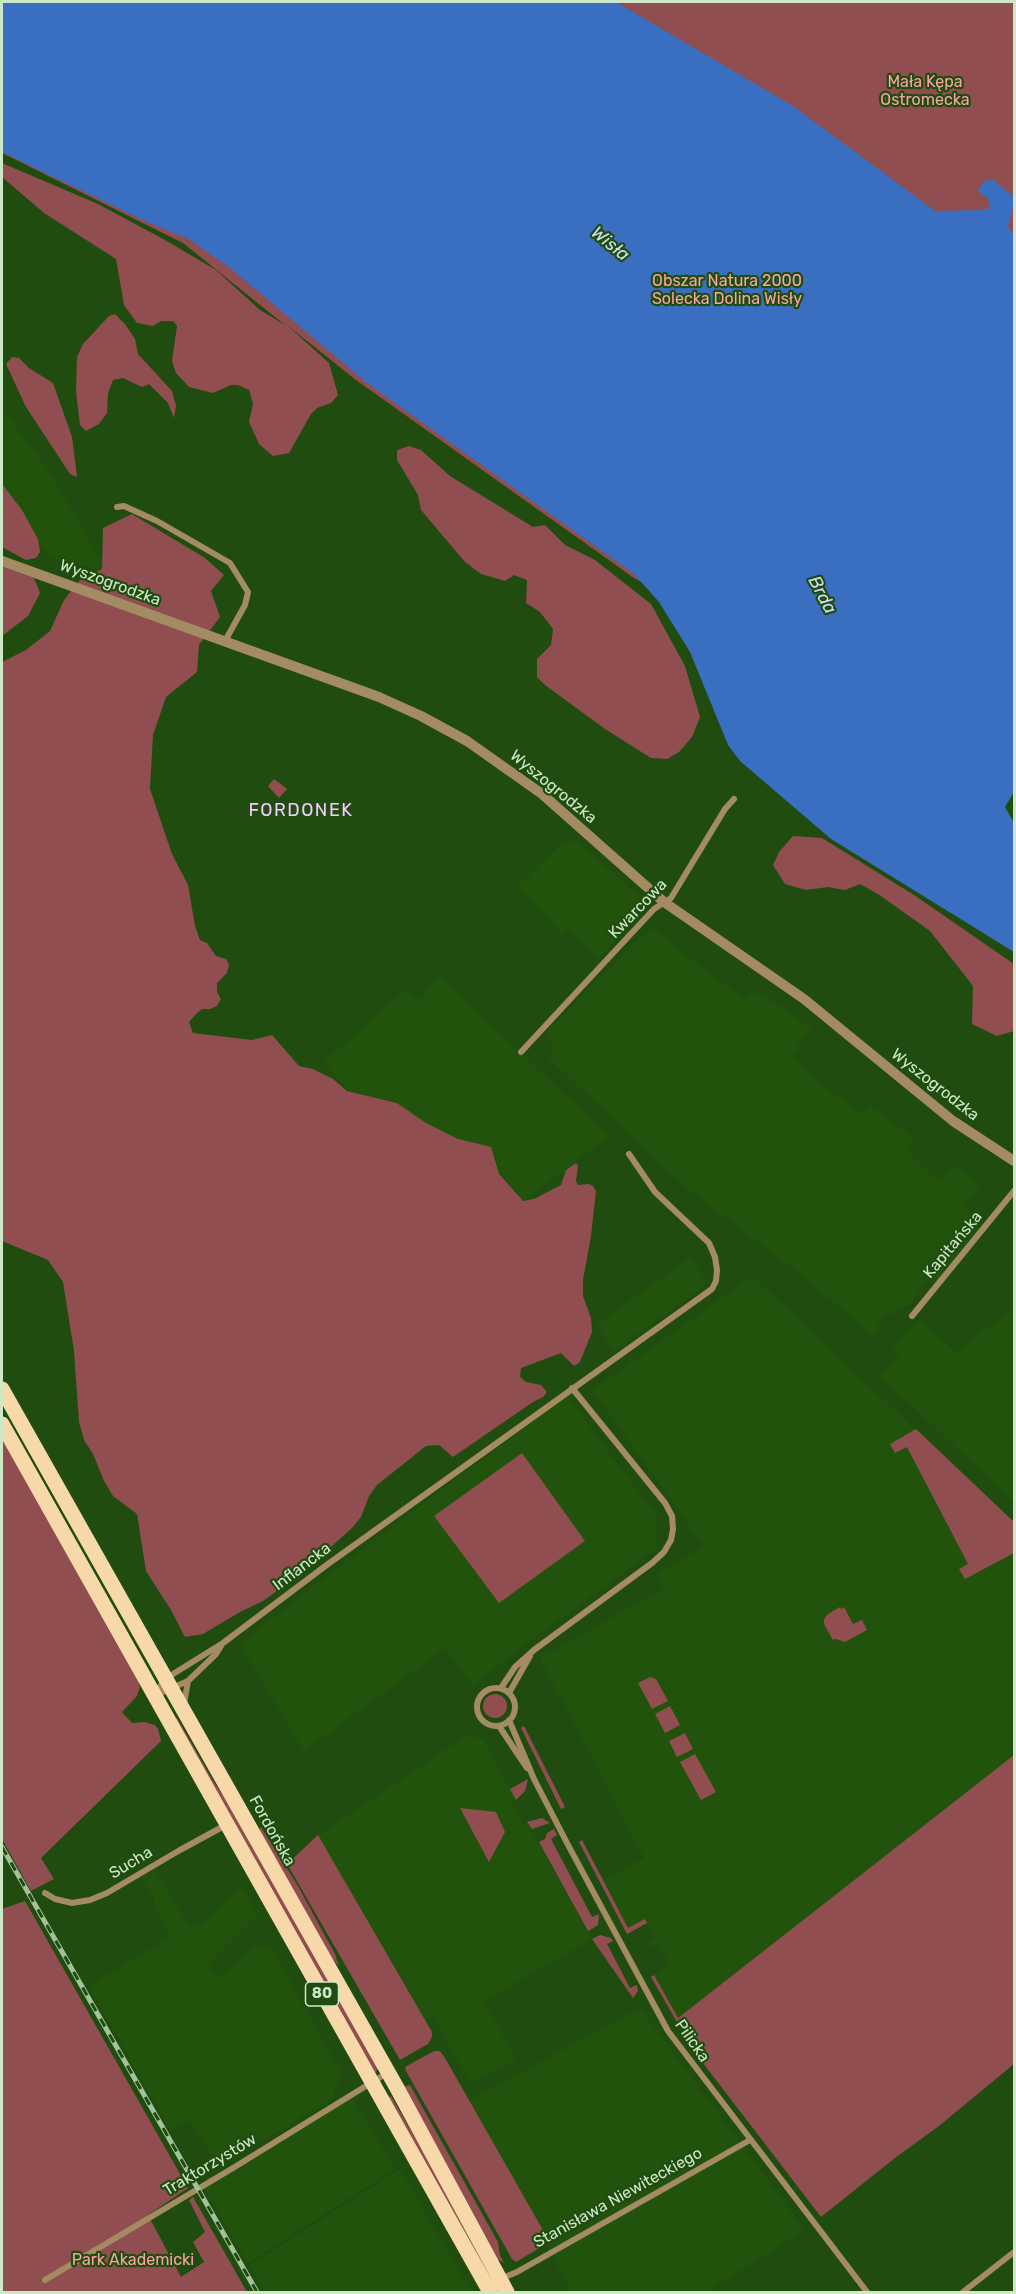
<!DOCTYPE html>
<meta charset="utf-8">
<style>
body{margin:0}
#map{position:relative;width:1016px;height:2294px;overflow:hidden;background:#204c10;font-family:Rubik,sans-serif}
canvas{display:block}
.frame{position:absolute;inset:0;border:3px solid #cee8c7;pointer-events:none}
</style>
<div id="map">
<canvas width="1016" height="2294"></canvas>
<div class="frame"></div>
</div>
<script>
const context = document.querySelector('canvas').getContext('2d');
context.lineJoin = 'round';
function fill(path, color) {
  context.fillStyle = color;
  context.fill(path, 'evenodd');
}
function poly(rows) {
  const path = new Path2D();
  for (const r of rows) {
    if (r.length === 3) {
      path.moveTo(r[0] + r[2], r[1]);
      path.arc(r[0], r[1], r[2], 0, 2 * Math.PI);
      continue;
    }
    path.moveTo(r[0], r[1]);
    for (let i = 2; i < r.length; i += 2) path.lineTo(r[i], r[i + 1]);
  }
  return path;
}
function strokePath(path, color, width, dash) {
  context.strokeStyle = color;
  context.lineWidth = width;
  context.lineCap = dash ? 'butt' : 'round';
  context.setLineDash(dash || []);
  context.stroke(path);
}
function write(font, color, halo, rows, align = 'center') {
  context.font = font + ' Rubik,sans-serif';
  context.lineWidth = 4.5;
  context.setLineDash([]);
  context.textBaseline = 'middle';
  context.strokeStyle = halo;
  context.fillStyle = color;
  for (const [text, x, y, turn = 0] of rows) {
    context.save();
    context.translate(x, y);
    context.rotate((+turn || 0) * Math.PI / 180);
    context.textAlign = isNaN(turn) ? turn : align;
    if (halo) context.strokeText(text, 0, 0);
    context.fillText(text, 0, 0);
    context.restore();
  }
}
fill(poly([
 [2,409,52,475,105,569,93,568,51,558,2,494],
 [577,840,643,900,645,911,599,957,568,928,562,934,518,886,561,844],
 [654,927,662,937,745,1000,757,991,762,998,765,996,813,1029,797,1041,801,1047,793,1053,808,1074,861,1114,871,1107,915,1139,907,1151,940,1183,954,1165,980,1184,964,1207,983,1223,934,1284,929,1281,908,1305,898,1307,891,1316,887,1311,877,1322,883,1327,873,1336,807,1279,688,1189,548,1058,554,1048,546,1032,640,938],
 [440,976,608,1136,518,1206,397,1102,347,1090,324,1062,405,990,419,1000],
 [691,1257,706,1281,702,1288,614,1351,596,1325],
 [752,1276,1014,1522,1014,1755,678,2018,654,1975,670,1966,658,1943,650,1947,647,1942,655,1938,645,1920,628,1928,603,1880,644,1858,540,1658,664,1588,657,1573,704,1547,593,1390],
 [1014,1310,1014,1503,880,1375,900,1355,892,1347,919,1319,957,1353,969,1340],
 [567,1396,656,1515,656,1549,518,1650,473,1686,445,1648,304,1751,240,1644,308,1590],
 [469,1734,483,1740,516,1800,511,1802,516,1811,521,1809,522,1812,518,1815,522,1824,527,1822,592,1939,484,2001,516,2059,471,2084,433,2016,425,2020,318,1835],
 [155,1869,189,1927,201,1924,241,1887,258,1914,205,1968,219,1978,255,1947,270,1946,341,2072,333,2098,219,2167,190,2120,170,2130,89,1986,171,1937,153,1904,155,1899,141,1877],
 [640,2008,804,2229,777,2248,706,2292,572,2292,465,2103],
 [352,2098,395,2169,248,2263,203,2187],
 [400,2169,471,2292,266,2292,250,2265]
]), '#21530d');
fill(poly([
 [2,2,1014,2,1014,783,634,578,356,380,287,325,329,363,338,395,331,403,317,408,311,414,289,453,273,456,259,444,249,422,253,404,249,390,238,385,231,385,213,393,189,387,176,373,172,361,177,326,173,321,161,321,153,326,137,323,124,305,116,259,44,213,2,177,2,163,98,204,165,240,216,270,260,310,285,325,183,243,2,153],
 [115,314,125,324,135,339,138,354,172,391,176,406,174,418,168,403,149,384,142,387,123,378,113,380,108,393,107,413,99,424,86,431,80,425,76,392,77,357,83,344,109,316],
 [12,357,19,358,29,368,53,383,72,437,77,477,70,474,26,407,6,364],
 [409,446,421,450,450,476,533,527,545,525,565,545,595,560,651,604,685,666,700,717,692,737,679,752,667,759,651,758,605,729,545,685,537,677,537,659,551,645,553,629,540,612,526,603,527,580,514,575,505,581,481,574,465,562,421,510,418,495,397,460,397,450],
 [2,484,22,510,38,539,40,552,36,558,26,560,2,547],
 [132,514,205,558,224,575,211,591,220,617,199,645,197,672,166,697,153,735,150,789,172,854,188,885,195,926,200,940,207,943,216,956,226,959,229,964,227,973,217,983,217,992,221,999,217,1006,210,1009,202,1009,196,1014,189,1022,193,1033,252,1040,272,1035,299,1066,313,1069,333,1079,347,1091,397,1103,426,1123,458,1139,491,1147,499,1174,523,1201,534,1199,561,1185,566,1170,576,1163,578,1166,576,1181,578,1185,589,1184,593,1186,596,1191,591,1236,583,1280,583,1296,591,1318,592,1332,580,1362,574,1366,561,1353,521,1368,520,1377,526,1382,541,1385,547,1392,543,1397,533,1402,453,1457,439,1445,426,1446,377,1485,369,1496,361,1517,352,1528,302,1573,263,1601,240,1612,203,1634,185,1637,171,1610,146,1571,137,1514,113,1496,104,1481,93,1454,84,1440,79,1422,74,1351,63,1282,48,1260,2,1241,2,662,26,650,50,631,64,600,80,580,102,569,103,528],
 [2,566,34,578,40,593,28,616,2,636],
 [274,779,287,789,279,798,268,786],
 [793,836,822,838,914,895,1014,964,1014,1031,997,1036,972,1024,973,986,930,931,881,896,860,884,845,890,828,887,806,890,785,884,773,865,779,852],
 [916,1429,1014,1522,1014,1553,965,1579,959,1569,968,1564,907,1447,895,1453,890,1444],
 [2,1434,138,1680,140,1687,137,1696,122,1712,132,1723,145,1722,155,1725,158,1729,161,1741,41,1858,54,1879,31,1891,2,1839],
 [522,1453,585,1541,499,1603,434,1516],
 [840,1607,841,1609,844,1607,853,1624,862,1620,867,1630,845,1642,836,1639,833,1640,824,1624,824,1619,828,1614],
 [650,1677,656,1679,668,1701,652,1709,638,1683],
 [495,1706,12],
 [670,1706,680,1725,665,1733,655,1714],
 [177,1718,212,1779,246,1830,378,2068,376,2072,375,2072,173,1720],
 [524,1726,565,1807,561,1809,521,1728],
 [685,1733,693,1749,677,1757,669,1741],
 [695,1754,716,1792,701,1800,680,1762],
 [1014,1755,1014,2064,939,2126,895,2158,821,2217,693,2050,651,1977,654,1975,678,2018],
 [528,1779,525,1791,516,1800,510,1789],
 [460,1808,496,1812,505,1832,489,1862],
 [542,1818,550,1823,532,1829,527,1822],
 [261,1827,298,1886,335,1954,339,1966,327,1953,259,1831],
 [554,1829,557,1835,551,1839,592,1917,599,1914,598,1925,588,1931,539,1842,545,1839,547,1833],
 [318,1835,432,2032,432,2037,428,2044,400,2060,287,1864],
 [582,1840,628,1928,645,1919,647,1923,627,1934,579,1842],
 [25,1901,188,2188,148,2215,181,2277,204,2262,193,2242,205,2232,189,2200,193,2197,247,2292,2,2292,2,1909],
 [600,1935,611,1938,613,1941,607,1944,630,1988,637,1985,638,1991,633,1998,592,1939],
 [434,2051,440,2051,445,2058,544,2232,541,2234,544,2241,541,2247,516,2262,512,2259,406,2071,405,2067],
 [410,2085,498,2242,500,2255,504,2263,497,2259,402,2087],
 [391,2096,438,2177,501,2292,495,2292,386,2099]
]), '#904e50');
fill(poly([
 [2,2,616,2,793,106,935,211,982,210,990,208,988,199,978,191,983,182,992,179,1014,197,1014,205,1008,226,1014,236,1014,792,1005,807,1014,823,1014,952,831,839,740,761,728,745,690,652,659,602,634,574,367,383,230,268,189,239,147,222,2,152]
]), '#396ec0');
strokePath(poly([
 [117,507,124,506,157,521,230,563,248,592,245,605,225,641],
 [521,1052,654,909,671,898,725,809,734,799],
 [912,1316,1014,1191],
 [496,1707,19],
 [501,1688,515,1667,534,1650,652,1563,664,1552,671,1540,673,1529,672,1516,665,1503,572,1388],
 [156,1693,165,1679,223,1643,328,1564,712,1289,716,1281,717,1270,715,1257,709,1243,655,1192,629,1154],
 [509,1693,530,1656],
 [156,1695,188,1681,216,1654,221,1646],
 [184,1704,188,1681],
 [509,1720,534,1779,567,1843,668,2031,867,2292],
 [499,1726,527,1768],
 [45,1893,55,1899,72,1903,90,1900,107,1893,180,1850,226,1825],
 [500,2279,517,2272,750,2140],
 [45,2280,233,2168,387,2073],
 [963,2292,1014,2252]
]), '#a48b63', 6);
strokePath(poly([
 [2,561,379,697,421,716,467,741,542,794,664,902,804,999,953,1121,1014,1161]
]), '#a48b63', 10);
strokePath(poly([
 [2,1389,397,2088,507,2292],
 [2,1424,490,2292]
]), '#f7d8a8', 15);
const rail = poly([
 [2,1847,257,2292]
]);
strokePath(rail, '#a3c29a', 5);
strokePath(rail, '#204c10', 3, [9]);
for (const [x, y, w] of [
 [322,1994,33]
]) {
  const box = new Path2D();
  box.roundRect(x - w / 2, y - 12, w, 24, 4.5);
  context.fillStyle = '#204c10';
  context.fill(box);
  strokePath(box, '#cee8c7', 1.5);
}
write('bold 15px', '#cee8c7', null, [
 ["80",322,1994]
]);
write('16px', '#faa4a5', '#204c10', [
 ["Mała Kępa",925,82],
 ["Ostromecka",925,100],
 ["Obszar Natura 2000",727,281],
 ["Solecka Dolina Wisły",727,299],
 ["Park Akademicki",133,2260]
]);
write('16px', '#cee8c7', '#204c10', [
 ["Wyszogrodzka",110,583,20],
 ["Wyszogrodzka",553,787,39],
 ["Kwarcowa",638,909,-46],
 ["Wyszogrodzka",935,1085,38],
 ["Kapitańska",953,1245,-50],
 ["Inflancka",302,1567,-37],
 ["Fordońska",272,1831,61],
 ["Sucha",131,1863,-31],
 ["Pilicka",692,2041,55],
 ["Traktorzystów",210,2165,-31],
 ["Stanisława Niewiteckiego",618,2198,-29]
]);
write('italic 18px', '#d0def4', '#204c10', [
 ["Wisła",610,244,39],
 ["Brda",822,595,62]
]);
context.letterSpacing = '1.5px';
write('18px', '#f3cbfe', '#204c10', [
 ["FORDONEK",301,811]
]);
context.letterSpacing = '0px';
</script>
